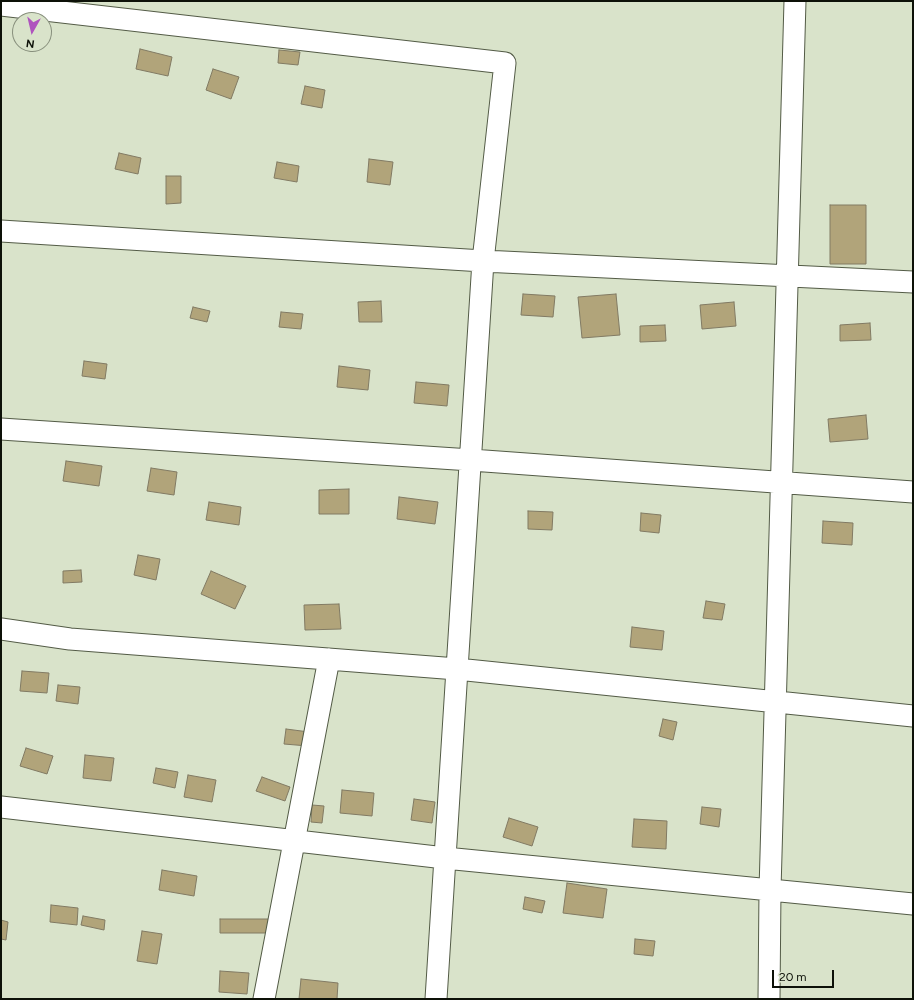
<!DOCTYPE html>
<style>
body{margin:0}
#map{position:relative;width:914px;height:1000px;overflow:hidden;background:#d9e3ca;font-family:Figtree,sans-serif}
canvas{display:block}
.frame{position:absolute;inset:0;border:2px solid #0d1108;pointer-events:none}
.north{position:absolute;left:12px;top:12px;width:40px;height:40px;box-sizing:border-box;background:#d9e3ca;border:1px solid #878f7c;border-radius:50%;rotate:188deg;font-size:11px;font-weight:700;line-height:16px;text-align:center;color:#0d1108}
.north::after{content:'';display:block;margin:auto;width:14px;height:18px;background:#af53be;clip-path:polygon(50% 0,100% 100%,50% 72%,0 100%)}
.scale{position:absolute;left:772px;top:970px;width:62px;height:18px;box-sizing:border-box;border:2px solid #0d1108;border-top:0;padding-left:5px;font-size:12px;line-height:14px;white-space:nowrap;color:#0d1108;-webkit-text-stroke:3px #d9e3ca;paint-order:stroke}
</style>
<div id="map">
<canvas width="914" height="1000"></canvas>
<div class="frame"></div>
<div class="north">N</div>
<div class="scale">20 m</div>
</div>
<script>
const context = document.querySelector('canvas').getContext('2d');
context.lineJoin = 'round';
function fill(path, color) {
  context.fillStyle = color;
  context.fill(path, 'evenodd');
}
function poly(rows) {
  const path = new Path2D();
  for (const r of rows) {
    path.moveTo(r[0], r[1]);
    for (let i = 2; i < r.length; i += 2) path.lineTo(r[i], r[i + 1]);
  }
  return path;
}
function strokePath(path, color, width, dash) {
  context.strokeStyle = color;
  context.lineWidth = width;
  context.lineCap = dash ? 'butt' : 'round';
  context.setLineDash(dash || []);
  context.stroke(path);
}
const building = poly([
 [140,49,172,57,168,76,136,69,140,49],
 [279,50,300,52,298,65,278,63,279,50],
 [213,69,239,77,231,99,206,90,213,69],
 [305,86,325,90,322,108,301,104,305,86],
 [119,153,141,158,138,174,115,169,119,153],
 [369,159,393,162,390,185,367,182,369,159],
 [277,162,299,166,297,182,274,178,277,162],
 [166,176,181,176,181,203,166,204,166,176],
 [830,205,866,205,866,264,830,264,830,205],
 [523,294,555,296,553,317,521,315,523,294],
 [616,294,620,335,582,338,578,297,616,294],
 [381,301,382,322,359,322,358,302,381,301],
 [734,302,736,326,702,329,700,305,734,302],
 [193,307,210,311,207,322,190,318,193,307],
 [281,312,303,314,301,329,279,327,281,312],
 [870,323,871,340,840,341,840,325,870,323],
 [665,325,666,341,640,342,640,326,665,325],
 [84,361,107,364,105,379,82,376,84,361],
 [339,366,370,370,368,390,337,387,339,366],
 [416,382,449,385,447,406,414,403,416,382],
 [866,415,868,439,830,442,828,419,866,415],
 [66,461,102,466,99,486,63,481,66,461],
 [151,468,177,472,174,495,147,491,151,468],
 [349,489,349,514,319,514,319,490,349,489],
 [399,497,438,502,435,524,397,519,399,497],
 [209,502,241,507,239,525,206,520,209,502],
 [528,511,553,512,552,530,528,529,528,511],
 [641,513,661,515,659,533,640,531,641,513],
 [823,521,853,523,852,545,822,543,823,521],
 [138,555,160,559,156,580,134,575,138,555],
 [81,570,82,582,63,583,63,571,81,570],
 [211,571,246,586,235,609,201,594,211,571],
 [706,601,725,604,722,620,703,618,706,601],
 [339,604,341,629,305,630,304,605,339,604],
 [632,627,664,631,662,650,630,647,632,627],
 [22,671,49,673,47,693,20,691,22,671],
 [58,685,80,687,78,704,56,701,58,685],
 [663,719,677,722,673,740,659,736,663,719],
 [286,729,309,732,308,746,284,744,286,729],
 [26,748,53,756,47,774,20,766,26,748],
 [85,755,114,758,111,781,83,778,85,755],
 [156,768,178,772,175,788,153,783,156,768],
 [188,775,216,780,212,802,184,797,188,775],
 [262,777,290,787,285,801,256,791,262,777],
 [342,790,374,793,372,816,340,813,342,790],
 [414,799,435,802,432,823,411,820,414,799],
 [312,805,324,806,322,823,311,822,312,805],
 [702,807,721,809,719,827,700,824,702,807],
 [509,818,538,827,532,846,503,837,509,818],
 [634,819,667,821,666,849,632,847,634,819],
 [162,870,197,876,194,896,159,890,162,870],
 [567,883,607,889,603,918,563,913,567,883],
 [525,897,545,901,542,913,523,909,525,897],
 [51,905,78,908,77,925,50,922,51,905],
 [83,916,105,920,104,930,81,925,83,916],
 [220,919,272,919,272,933,220,933,220,919],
 [1,920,8,922,6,940,1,939,1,920],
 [142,931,162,934,157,964,137,961,142,931],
 [635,939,655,941,653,956,634,954,635,939],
 [220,971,249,973,247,994,219,992,220,971],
 [301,979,338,983,337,999,299,999,301,979]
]);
fill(building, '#b1a47a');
strokePath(building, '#817a63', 1);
const minor = poly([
 [1,5,505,63,483,261,436,999],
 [1,231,483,261,913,282],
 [1,429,471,460,913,492],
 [1,629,70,639,457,669,913,716],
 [1,807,445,858,913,904],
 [264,999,329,659],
 [769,999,770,890,795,1]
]);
strokePath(minor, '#535b46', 23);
strokePath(minor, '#fff', 21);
</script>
